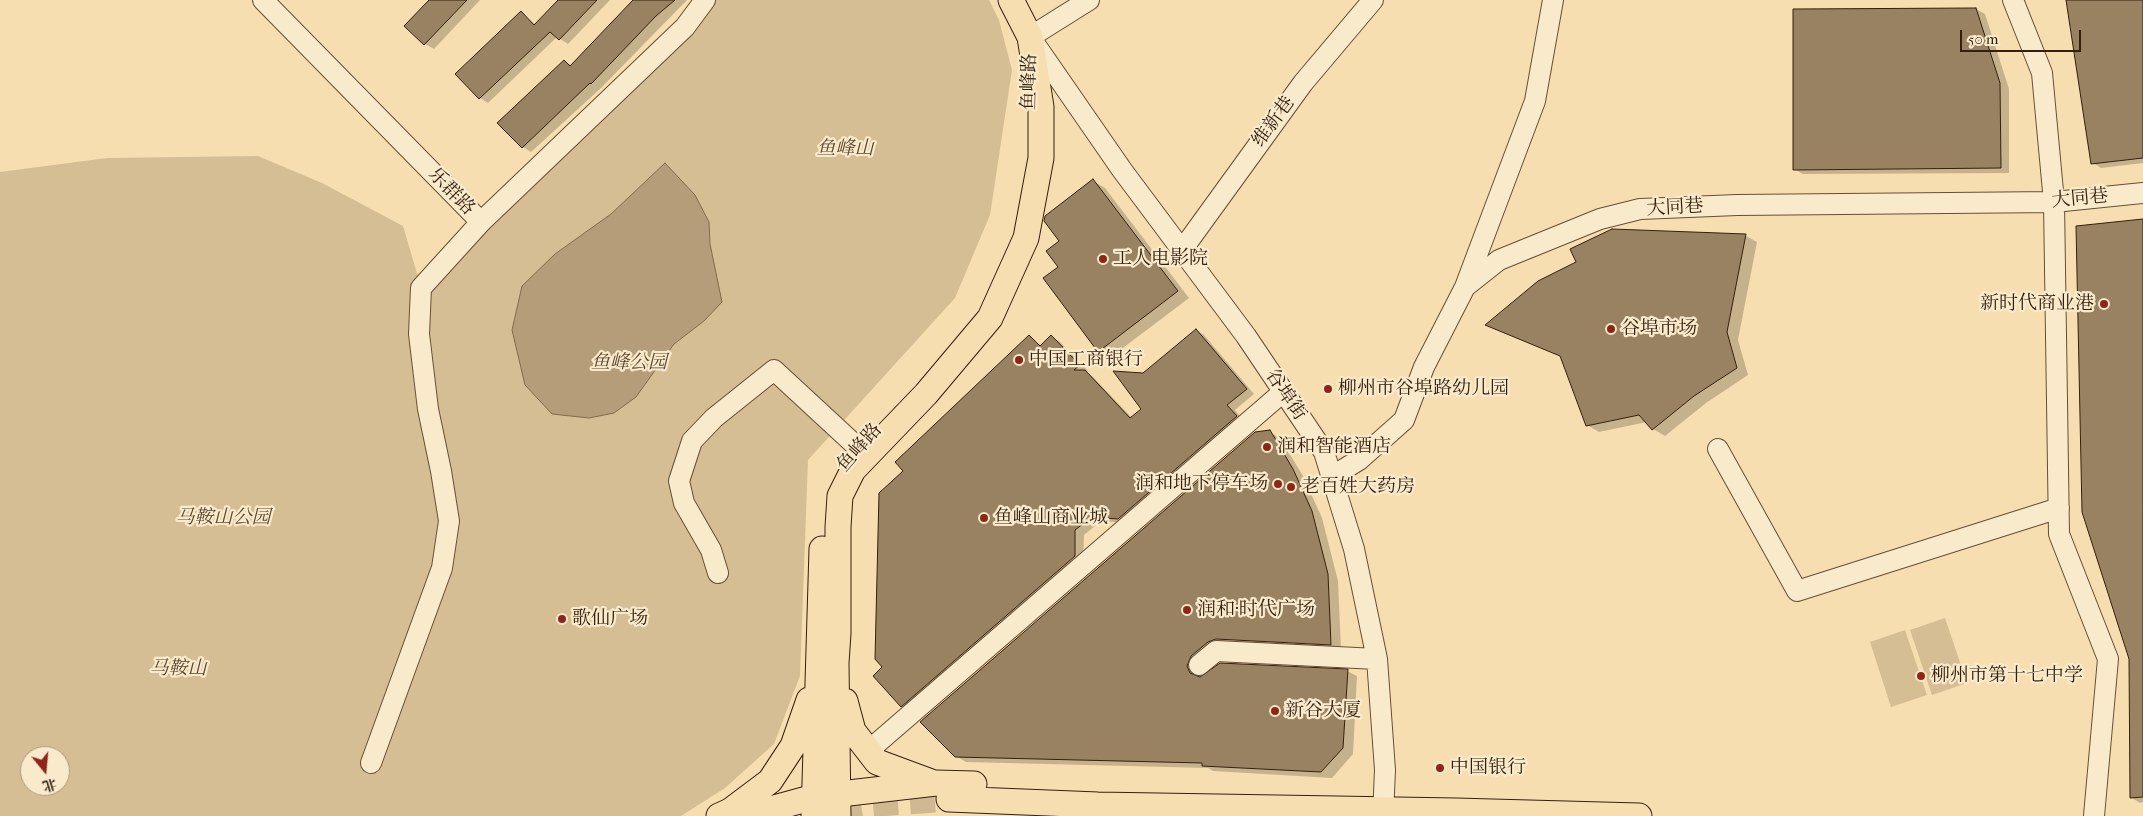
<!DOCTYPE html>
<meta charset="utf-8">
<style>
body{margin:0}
#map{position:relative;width:2143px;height:816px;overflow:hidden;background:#f7deb0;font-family:"IM FELL French Canon","Noto Serif SC",serif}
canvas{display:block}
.north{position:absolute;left:20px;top:746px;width:50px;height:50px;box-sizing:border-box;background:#faeacc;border:1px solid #ab9980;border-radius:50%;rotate:163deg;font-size:14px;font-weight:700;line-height:20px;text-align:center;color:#341f0e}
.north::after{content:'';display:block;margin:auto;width:18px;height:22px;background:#8f2418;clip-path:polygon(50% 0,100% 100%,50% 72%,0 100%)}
.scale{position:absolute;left:1960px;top:30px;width:121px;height:22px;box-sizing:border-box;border:2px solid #341f0e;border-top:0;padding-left:6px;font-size:15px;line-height:18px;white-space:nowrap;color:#341f0e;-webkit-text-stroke:4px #faeacc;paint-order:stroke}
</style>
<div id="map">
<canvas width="2143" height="816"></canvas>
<div class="north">北</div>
<div class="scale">50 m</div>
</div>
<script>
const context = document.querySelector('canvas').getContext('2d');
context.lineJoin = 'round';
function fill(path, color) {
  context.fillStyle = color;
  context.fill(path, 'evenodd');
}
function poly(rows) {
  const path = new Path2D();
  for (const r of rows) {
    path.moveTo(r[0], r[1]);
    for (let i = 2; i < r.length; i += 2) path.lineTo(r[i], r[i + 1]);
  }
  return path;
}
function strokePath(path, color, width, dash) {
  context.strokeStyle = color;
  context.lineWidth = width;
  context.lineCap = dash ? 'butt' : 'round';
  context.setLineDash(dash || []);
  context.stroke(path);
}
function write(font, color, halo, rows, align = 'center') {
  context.font = font + ' "IM FELL French Canon","Noto Serif SC",serif';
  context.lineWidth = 4.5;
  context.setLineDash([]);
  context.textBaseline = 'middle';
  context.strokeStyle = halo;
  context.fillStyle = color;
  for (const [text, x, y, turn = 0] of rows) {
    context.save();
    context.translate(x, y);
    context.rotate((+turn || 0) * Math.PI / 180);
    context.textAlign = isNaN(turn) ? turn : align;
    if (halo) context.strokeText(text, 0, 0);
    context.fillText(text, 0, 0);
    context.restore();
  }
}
fill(poly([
 [712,0,989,0,999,20,1012,70,990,215,955,298,808,460,800,676,774,744,725,788,681,816,0,816,0,172,107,158,258,156,322,183,403,226,421,287],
 [30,756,60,756,60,786,30,786],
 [1945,618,1967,683,1932,695,1910,630],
 [1905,630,1927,695,1891,707,1870,642]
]), '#d6be94');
const water = poly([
 [665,163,695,195,709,222,710,244,722,302,704,321,674,344,636,397,614,413,589,418,552,414,525,385,512,330,522,286,555,254,611,214,665,163]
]);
fill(water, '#b59d79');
strokePath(water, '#816b4e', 1);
fill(poly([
 [430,0,480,0,434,49,425,44],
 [560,0,610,0,568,44,557,37,488,103,480,98,521,13,536,25],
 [635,0,687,0,601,88,531,152,523,147,564,61,572,66],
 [2067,0,2143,0,2143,163,2101,168,2093,163],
 [1976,9,1985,14,2009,89,2009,173,1803,174,1794,169],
 [1093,181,1105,188,1189,298,1111,357,1099,351,1060,267,1061,241],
 [2143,221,2143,802,2140,803,2132,798],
 [1746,236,1757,242,1738,340,1748,375,1706,403,1665,436,1653,429,1647,422,1599,432,1587,425,1562,357,1487,324],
 [1196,330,1204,335,1254,394,1235,410,1245,422,1127,523,1101,521,1084,535,1083,561,910,711,902,706,884,667,905,471,1029,337,1042,346,1052,337,1060,342,1088,371,1086,372,1093,377,1132,418,1143,409,1144,374],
 [1269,432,1280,438,1303,476,1322,518,1338,581,1341,650,1227,644,1197,674,1199,677,1347,671,1357,676,1353,754,1332,778,1213,771,1208,768,966,762,956,756]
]), '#0003');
const building = poly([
 [429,0,467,0,424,45,404,26,429,0],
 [558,0,597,0,559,40,550,32,479,99,455,74,521,11,534,25,558,0],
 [633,0,675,0,656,16,591,84,590,83,522,148,497,123,564,60,570,66,633,0],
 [2066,0,2143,0,2143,158,2091,164,2066,0],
 [1976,8,2000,83,2001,168,1793,170,1793,9,1976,8],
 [1093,179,1178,291,1098,352,1043,278,1058,267,1046,251,1059,241,1044,221,1045,216,1093,179],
 [2143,219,2143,797,2130,798,2129,659,2082,512,2076,226,2143,219],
 [1612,229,1746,234,1727,332,1737,368,1694,396,1652,430,1639,415,1586,426,1560,356,1485,325,1538,281,1576,262,1570,249,1612,229],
 [1196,329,1247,389,1227,405,1237,416,1118,519,1092,517,1075,530,1075,556,901,707,873,676,882,667,875,659,879,493,903,471,895,462,1029,335,1040,346,1051,335,1080,365,1074,370,1085,370,1130,418,1141,409,1113,371,1143,373,1196,329],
 [1270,430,1293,469,1312,511,1328,574,1331,645,1216,639,1208,642,1191,656,1187,666,1190,673,1200,677,1220,663,1348,669,1343,748,1321,772,1202,766,1202,763,955,757,920,722,1255,432,1270,430]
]);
fill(building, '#998262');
strokePath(building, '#341f0e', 1);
strokePath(poly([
 [800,816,864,805,949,799]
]), '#d0b890', 25, [25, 12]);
const minor = poly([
 [263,0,481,222,685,27,705,0],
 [1089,0,1030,37,1122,170,1246,336,1324,452,1354,549,1377,659,1385,770,1383,816],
 [2013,0,2042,73,2054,202,2059,534,2108,659,2094,816],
 [1182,250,1303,83,1373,0],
 [1465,287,1535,101,1553,0],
 [1718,449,1797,591,2059,508],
 [1331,477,1359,460,1404,420,1424,367,1465,287,1499,260,1600,219,1640,209,1737,205,2054,202,2143,193],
 [718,573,711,550,684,503,679,481,692,441,714,418,774,370,867,456],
 [1199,665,1216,651,1377,659],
 [868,751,1283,392],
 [371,763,442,568,449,521,441,471,428,409,419,334,421,288,481,222]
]);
const major = poly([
 [845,701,853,731,877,762,931,782],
 [949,799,1098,805,1456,811,1639,816],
 [719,816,730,811,770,781,793,746,809,700],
 [745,816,814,797,936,783,974,784],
 [814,816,822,549],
 [838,816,836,663,838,633,838,527,840,496,853,470,926,394,990,318,1026,238,1041,158,1041,107,1030,37,1011,0]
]);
strokePath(minor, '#654f36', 22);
strokePath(major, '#341f0e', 27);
strokePath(minor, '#faeacc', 20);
strokePath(major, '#f7deb0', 25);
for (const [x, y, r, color] of [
 [1103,259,5,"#8f2418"],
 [2104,304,5,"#8f2418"],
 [1611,329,5,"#8f2418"],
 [1019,360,5,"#8f2418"],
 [1328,389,5,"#8f2418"],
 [1267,447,5,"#8f2418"],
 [1278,484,5,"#8f2418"],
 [1291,487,5,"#8f2418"],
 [984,518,5,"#8f2418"],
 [1187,610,5,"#8f2418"],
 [562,619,5,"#8f2418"],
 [1921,676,5,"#8f2418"],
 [1275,711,5,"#8f2418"],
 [1440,768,5,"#8f2418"]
]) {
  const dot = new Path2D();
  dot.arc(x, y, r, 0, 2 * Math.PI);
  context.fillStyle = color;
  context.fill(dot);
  strokePath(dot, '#faeacc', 2);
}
write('19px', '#341f0e', '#faeacc', [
 ["鱼峰路",1030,82,-89],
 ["维新巷",1274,122,-54],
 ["乐群路",451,192,46],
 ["大同巷",2080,199,-5],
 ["大同巷",1675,208,-3],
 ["谷埠街",1285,395,56],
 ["鱼峰路",860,448,-49]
]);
write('italic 19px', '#5c4730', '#faeacc', [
 ["鱼峰山",845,149],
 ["鱼峰公园",629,363],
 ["马鞍山公园",223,518],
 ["马鞍山",178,669]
]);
write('19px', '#341f0e', '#faeacc', [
 ["工人电影院",1113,259],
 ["新时代商业港",2094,304,"right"],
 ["谷埠市场",1621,329],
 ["中国工商银行",1029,360],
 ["柳州市谷埠路幼儿园",1338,389],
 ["润和智能酒店",1277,447],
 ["润和地下停车场",1268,484,"right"],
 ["老百姓大药房",1301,487],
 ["鱼峰山商业城",994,518],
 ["润和·时代广场",1197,610],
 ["歌仙广场",572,619],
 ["柳州市第十七中学",1931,676],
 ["新谷大厦",1285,711],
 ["中国银行",1450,768]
], 'left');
</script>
